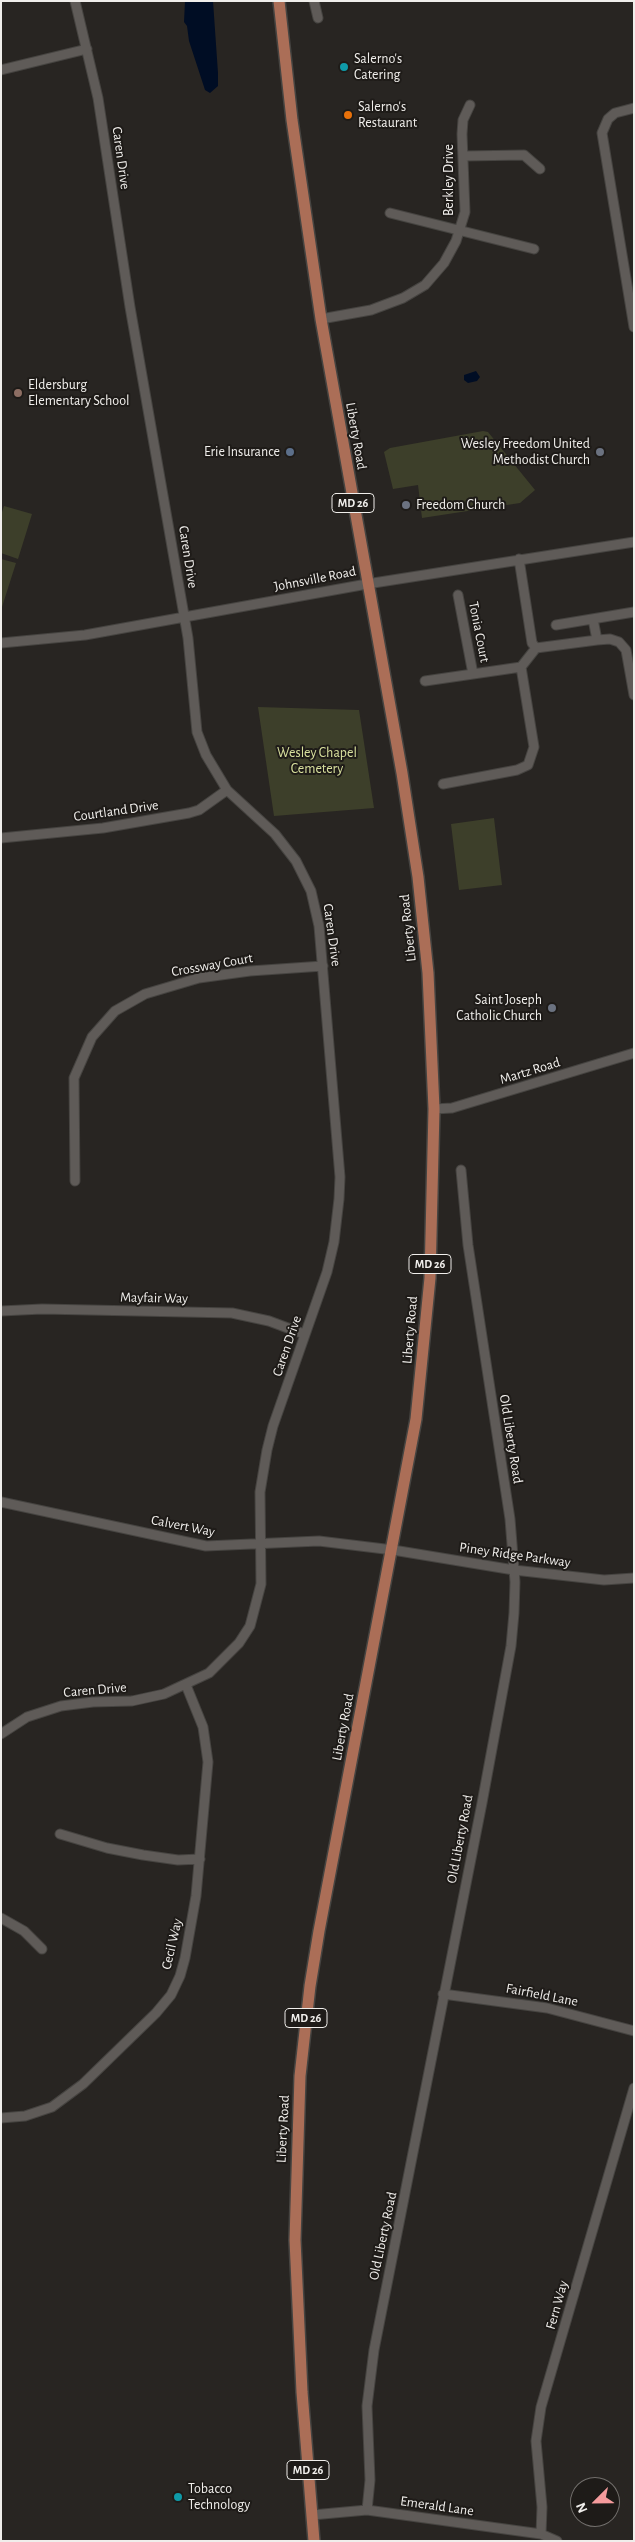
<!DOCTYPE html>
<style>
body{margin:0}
#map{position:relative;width:635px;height:2542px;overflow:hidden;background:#282522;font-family:"Alegreya Sans",sans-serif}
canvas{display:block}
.frame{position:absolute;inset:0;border:2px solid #f0eeeb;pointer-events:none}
.north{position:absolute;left:570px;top:2477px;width:50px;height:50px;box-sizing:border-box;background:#1e1b18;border:1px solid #726f6c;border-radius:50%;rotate:247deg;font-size:14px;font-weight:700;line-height:20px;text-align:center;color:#f0eeeb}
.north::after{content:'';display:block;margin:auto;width:18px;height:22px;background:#f59b9c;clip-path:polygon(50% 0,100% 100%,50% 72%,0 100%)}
</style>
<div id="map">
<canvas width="635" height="2542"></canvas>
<div class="frame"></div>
<div class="north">N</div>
</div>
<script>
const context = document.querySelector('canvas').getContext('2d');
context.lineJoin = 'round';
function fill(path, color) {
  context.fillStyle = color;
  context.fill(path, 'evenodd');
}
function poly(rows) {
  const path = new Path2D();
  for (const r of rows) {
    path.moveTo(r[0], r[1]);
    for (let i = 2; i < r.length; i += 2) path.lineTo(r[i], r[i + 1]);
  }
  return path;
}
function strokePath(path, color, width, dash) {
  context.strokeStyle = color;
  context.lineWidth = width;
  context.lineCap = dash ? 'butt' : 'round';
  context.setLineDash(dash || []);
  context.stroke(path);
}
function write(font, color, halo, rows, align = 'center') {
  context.font = font + ' "Alegreya Sans",sans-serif';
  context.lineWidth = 4;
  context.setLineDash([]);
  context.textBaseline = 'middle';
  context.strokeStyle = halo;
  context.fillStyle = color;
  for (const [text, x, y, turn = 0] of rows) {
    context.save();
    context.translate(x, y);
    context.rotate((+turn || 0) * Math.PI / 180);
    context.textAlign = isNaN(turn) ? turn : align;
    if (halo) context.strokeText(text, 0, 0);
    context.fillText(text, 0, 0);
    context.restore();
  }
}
fill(poly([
 [483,431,488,432,535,490,520,503,422,518,418,485,393,489,384,452,390,448],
 [4,506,32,514,18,559,1,553,1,515],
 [1,559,16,563,2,607,1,607],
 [258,707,359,710,374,808,274,816],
 [494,818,502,885,459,890,451,824]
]), '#3d3f2a');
fill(poly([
 [185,1,213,1,218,73,218,86,210,93,205,90,189,41,187,26,184,22],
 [476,371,480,377,477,381,468,383,464,380,464,375]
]), '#000d24');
const minor = poly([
 [314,1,318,18],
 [1,70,87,49],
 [634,108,615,113,608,119,602,133,634,327],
 [464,156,524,155,540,169],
 [390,213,534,249],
 [321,319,371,310,403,298,425,285,444,263,456,241,465,212,462,134,463,120,470,105],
 [519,559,532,643,536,648],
 [458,595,473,674],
 [593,619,597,640],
 [556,625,634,612],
 [1,643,85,635,367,584,634,542],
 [536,648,597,640,610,639,619,642,626,650,634,695],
 [425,681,521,667,536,648],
 [443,784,517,770,528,765,534,747,521,667],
 [1,838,103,828,189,813,199,810,227,790],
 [434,1109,452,1108,634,1053],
 [75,1181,74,1078,92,1037,115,1011,145,994,199,978,250,971,323,966],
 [1,1311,42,1309,232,1313,269,1321,304,1334],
 [1,1502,206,1546,319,1541,393,1550,514,1570,604,1580,634,1578],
 [1,1734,27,1717,61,1706,93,1702,132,1701,164,1694,209,1673,239,1643,250,1626,261,1584,260,1492,267,1450,273,1426,327,1272,334,1242,339,1199,340,1177,319,926,311,891,296,861,275,834,227,790,206,755,197,732,188,638,130,307,98,98,75,1],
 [60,1834,107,1848,143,1855,178,1860,200,1859],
 [1,1918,24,1931,42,1949],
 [443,1994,547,2008,634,2031],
 [1,2118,25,2116,52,2107,83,2084,156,2013,171,1995,180,1976,185,1958,196,1896,208,1762,203,1727,186,1685],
 [367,2510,370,2480,367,2406,374,2350,482,1803,511,1646,514,1613,515,1582,510,1519,468,1245,461,1170],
 [312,2515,367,2510,541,2534,557,2541],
 [541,2534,542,2507,536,2441,541,2407,634,2088]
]);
const major = poly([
 [279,1,292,120,321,319,402,773,418,877,428,973,434,1109,430,1278,416,1419,319,1931,310,1986,300,2076,295,2240,302,2392,314,2541]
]);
strokePath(minor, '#464441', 11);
strokePath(major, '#464441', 14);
strokePath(minor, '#5f5b58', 9);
strokePath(major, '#ab6e57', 11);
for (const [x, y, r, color] of [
 [344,67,5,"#0f9aa8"],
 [348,115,5,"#e8710a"],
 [18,393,5,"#8d6e63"],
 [290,452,5,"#5c6f8a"],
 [600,452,5,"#6b7280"],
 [406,505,5,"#6b7280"],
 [552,1008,5,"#6b7280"],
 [178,2497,5,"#0f9aa8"]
]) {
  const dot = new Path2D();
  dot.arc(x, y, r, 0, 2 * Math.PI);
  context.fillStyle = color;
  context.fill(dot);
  strokePath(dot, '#1e1b18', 2);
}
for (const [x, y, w] of [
 [353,503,42],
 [430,1264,42],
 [306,2018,42],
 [308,2470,42]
]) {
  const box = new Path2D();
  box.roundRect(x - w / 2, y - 9.5, w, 19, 4);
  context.fillStyle = '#1e1b18';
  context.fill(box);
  strokePath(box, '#f0eeeb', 1);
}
write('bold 12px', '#f0eeeb', null, [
 ["MD 26",353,503],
 ["MD 26",430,1264],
 ["MD 26",306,2018],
 ["MD 26",308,2470]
]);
write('14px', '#f0eeeb', '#1e1b18', [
 ["Salerno's",354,59],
 ["Catering",354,75],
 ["Salerno's",358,107],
 ["Restaurant",358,123],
 ["Eldersburg",28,385],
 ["Elementary School",28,401],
 ["Wesley Freedom United",590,444,"right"],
 ["Methodist Church",590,460,"right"],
 ["Erie Insurance",280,452,"right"],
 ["Freedom Church",416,505],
 ["Saint Joseph",542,1000,"right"],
 ["Catholic Church",542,1016,"right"],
 ["Tobacco",188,2489],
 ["Technology",188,2505]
], 'left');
write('14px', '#f0eeeb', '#1e1b18', [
 ["Caren Drive",121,158,82],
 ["Berkley Drive",449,180,-90],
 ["Liberty Road",356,436,80],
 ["Caren Drive",188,557,81],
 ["Johnsville Road",315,579,-11],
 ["Tonia Court",479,632,79],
 ["Courtland Drive",116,811,-8],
 ["Liberty Road",408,928,-96],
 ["Caren Drive",332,935,82],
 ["Crossway Court",212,965,-10],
 ["Martz Road",530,1071,-17],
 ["Mayfair Way",154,1298,1],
 ["Liberty Road",410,1330,-85],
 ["Caren Drive",287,1346,-71],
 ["Old Liberty Road",511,1439,81],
 ["Calvert Way",183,1526,11],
 ["Piney Ridge Parkway",515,1555,8],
 ["Caren Drive",95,1690,-5],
 ["Liberty Road",343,1727,-79],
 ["Old Liberty Road",460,1839,-79],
 ["Cecil Way",172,1944,-77],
 ["Fairfield Lane",542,1995,11],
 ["Liberty Road",283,2129,-87],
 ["Old Liberty Road",383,2236,-78],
 ["Fern Way",557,2305,-74],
 ["Emerald Lane",437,2506,8]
]);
write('14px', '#d9e19e', '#1e1b18', [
 ["Wesley Chapel",317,753],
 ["Cemetery",317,769]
]);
</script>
